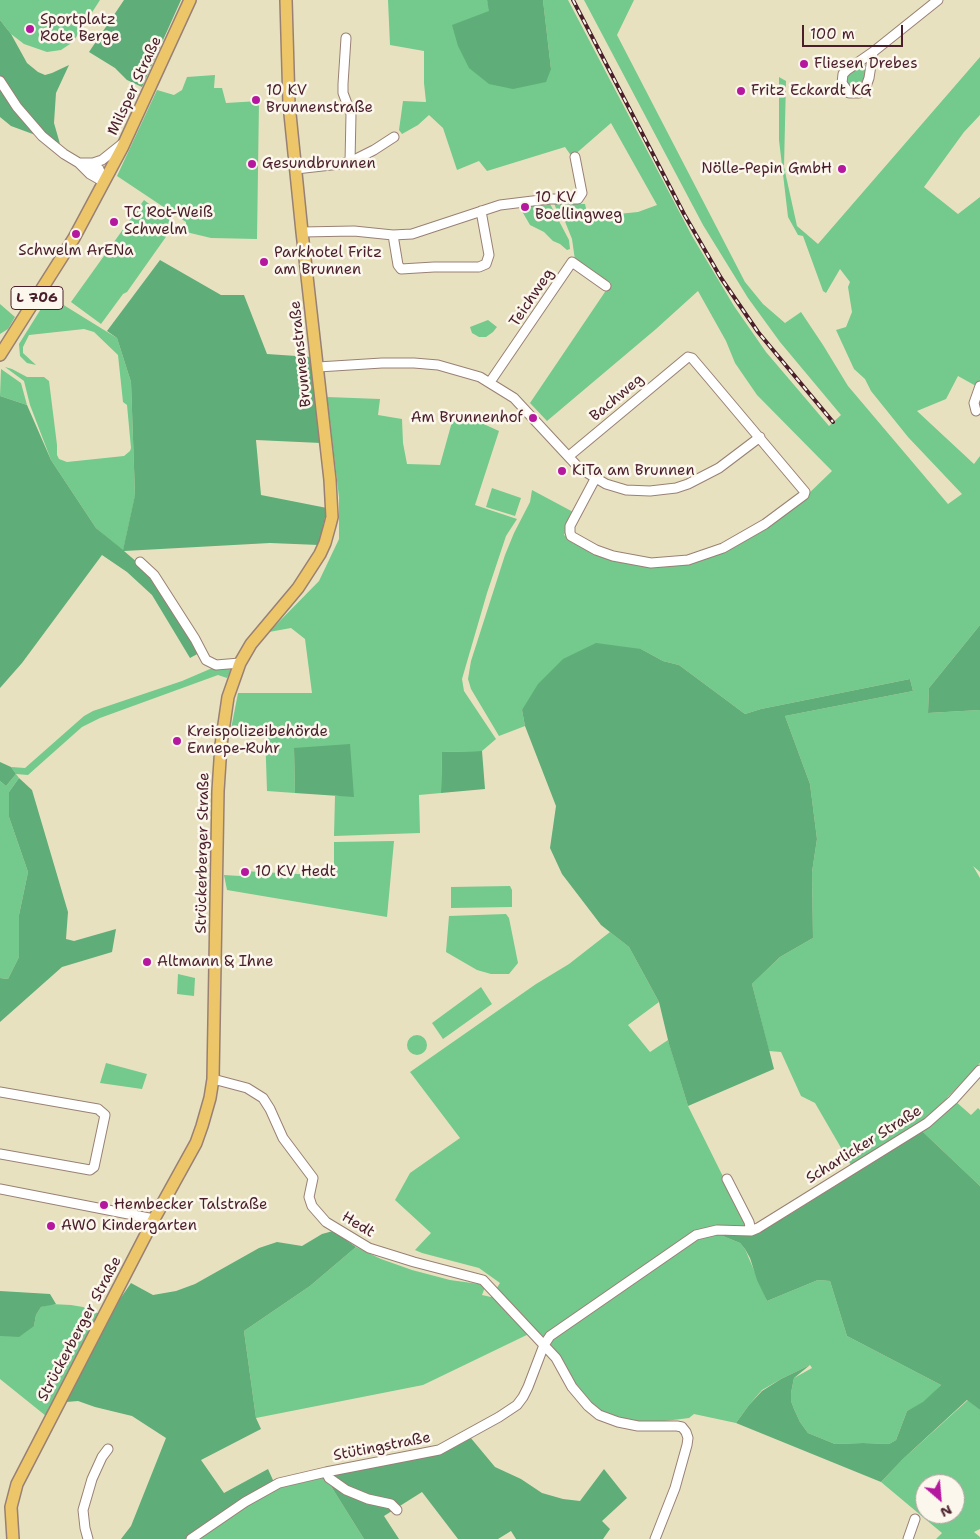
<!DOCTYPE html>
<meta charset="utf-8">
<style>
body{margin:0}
#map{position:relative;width:980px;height:1539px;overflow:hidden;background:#e8e1bf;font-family:"Shantell Sans",sans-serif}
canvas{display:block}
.north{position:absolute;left:915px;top:1474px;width:50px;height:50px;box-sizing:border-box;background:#fbf7ec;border:1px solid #b4a19f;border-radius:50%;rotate:153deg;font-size:14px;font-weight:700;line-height:20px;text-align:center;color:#4a1f2b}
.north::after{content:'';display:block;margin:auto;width:18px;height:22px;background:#b5179e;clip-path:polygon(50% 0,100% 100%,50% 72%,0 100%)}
.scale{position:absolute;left:802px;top:25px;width:101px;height:22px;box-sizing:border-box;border:2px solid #4a1f2b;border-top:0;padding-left:6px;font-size:15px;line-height:18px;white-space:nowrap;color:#4a1f2b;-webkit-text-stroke:4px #fbf7ec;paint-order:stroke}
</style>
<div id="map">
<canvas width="980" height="1539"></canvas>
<div class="north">N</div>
<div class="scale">100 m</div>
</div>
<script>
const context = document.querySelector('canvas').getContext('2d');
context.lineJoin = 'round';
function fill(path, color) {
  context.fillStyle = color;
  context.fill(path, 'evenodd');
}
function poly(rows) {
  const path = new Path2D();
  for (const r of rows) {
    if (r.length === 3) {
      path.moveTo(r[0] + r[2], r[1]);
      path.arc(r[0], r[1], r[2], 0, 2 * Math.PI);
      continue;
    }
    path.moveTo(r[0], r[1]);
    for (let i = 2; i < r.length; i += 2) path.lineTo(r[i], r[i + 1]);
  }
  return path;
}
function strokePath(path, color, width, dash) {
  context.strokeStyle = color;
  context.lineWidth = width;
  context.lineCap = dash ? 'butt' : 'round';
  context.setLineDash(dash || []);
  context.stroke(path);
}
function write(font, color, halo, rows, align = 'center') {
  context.font = font + ' "Shantell Sans",sans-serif';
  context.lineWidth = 5;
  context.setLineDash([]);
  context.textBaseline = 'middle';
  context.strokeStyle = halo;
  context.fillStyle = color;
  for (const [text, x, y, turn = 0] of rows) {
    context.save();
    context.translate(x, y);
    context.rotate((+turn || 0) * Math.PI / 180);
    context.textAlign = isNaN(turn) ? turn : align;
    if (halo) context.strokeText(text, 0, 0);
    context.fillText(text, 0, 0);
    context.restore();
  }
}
fill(poly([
 [0,0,100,0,73,42,61,50,47,52,24,44,11,34,0,20],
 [388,0,487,0,490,11,551,69,543,0,568,0,692,236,734,306,766,352,829,426,841,415,780,342,748,298,703,225,584,0,634,0,617,35,745,282,763,304,785,323,801,312,823,345,848,386,948,504,962,494,908,437,871,391,865,379,854,369,836,330,846,327,852,312,848,287,850,282,840,269,826,293,823,291,803,236,798,235,788,217,779,140,779,77,786,81,784,167,797,226,818,244,980,57,980,115,964,132,924,187,958,214,980,197,980,385,976,386,958,376,946,399,917,411,974,464,980,456,980,625,929,688,928,713,980,710,980,872,973,866,980,878,980,1063,947,1098,948,1101,920,1123,851,1165,815,1103,801,1096,781,1052,769,1051,752,984,780,957,813,938,812,872,817,839,810,784,785,716,913,691,910,679,761,709,745,714,679,665,663,661,641,649,522,710,525,726,499,736,471,689,468,679,471,661,505,555,514,533,530,502,532,490,575,513,564,535,596,553,631,564,651,566,688,563,725,552,805,497,832,471,757,395,735,363,726,341,698,291,656,329,547,421,530,403,611,283,575,260,572,239,564,219,557,211,554,203,585,204,588,217,638,212,657,205,611,123,572,157,565,147,487,171,479,161,457,170,443,128,429,115,418,125,402,134,399,130,403,101,426,102,424,83,424,51,390,45],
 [862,64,866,66,866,71,861,88,852,90,846,82,847,76],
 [215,75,214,88,222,88,226,103,259,101,257,239,211,238,186,232,186,222,117,176,157,90,174,95,182,90,187,77],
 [144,200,175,224,127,292,123,294,101,324,71,302],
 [549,202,569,240,570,249,567,250,560,244,553,241,544,232,530,225,519,206],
 [49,296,117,338,131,382,135,496,123,551,96,528,51,460,30,405,24,381,5,367,12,369,27,377,44,377,49,381,57,445,57,455,59,459,67,462,124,456,130,451,131,448,127,405,123,402,118,355,94,332,84,329,29,335,23,347,23,353,36,365,27,363,20,356,19,344],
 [0,304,15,317,8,329,0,334],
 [488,320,497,327,493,332,486,337,479,337,472,333,470,327],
 [1,369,21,383,27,405,0,396],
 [327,397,380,399,378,415,402,419,403,443,407,464,440,465,455,411,499,431,475,505,517,519,506,536,487,593,462,679,464,691,496,739,482,751,442,752,441,793,419,795,420,833,334,836,335,796,354,796,294,748,295,793,267,791,265,731,230,734,238,693,312,693,305,639,291,628,269,632,319,581,339,539,339,497],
 [492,488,521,498,515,516,486,507],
 [234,665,227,678,218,675,100,718,82,727,28,775,16,774,19,778,9,792,9,817,28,872,19,915,19,957,8,979,0,978,0,781,6,786,16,774,11,767,25,768,84,716,93,711,182,681,217,666],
 [394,841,387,917,227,890,224,875,240,876,243,871,334,876,334,842],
 [510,886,512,890,512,907,451,908,451,887],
 [506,914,509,918,518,963,509,974,491,974,477,970,446,952,449,916],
 [610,932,629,947,659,1002,628,1025,650,1052,668,1040,688,1106,748,1227,718,1225,718,1234,740,1243,745,1249,767,1301,818,1280,830,1281,847,1336,941,1385,923,1403,907,1411,896,1440,889,1444,863,1443,835,1444,808,1433,800,1422,794,1409,791,1401,791,1393,794,1378,812,1368,810,1365,781,1379,762,1390,749,1405,736,1423,694,1414,689,1418,649,1423,630,1422,607,1415,590,1404,535,1331,423,1385,256,1418,244,1331,310,1286,356,1247,381,1259,412,1270,450,1280,479,1284,485,1287,482,1295,491,1297,500,1283,479,1268,422,1253,415,1250,431,1233,395,1200,410,1173,460,1138,410,1072,536,984,569,964],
 [178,974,195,978,194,996,177,994],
 [481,987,492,1004,443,1039,432,1023],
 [417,1045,10],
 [106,1063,147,1074,142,1089,100,1083],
 [955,1101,971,1115,978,1108,980,1110,980,1186,922,1131],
 [51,1304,71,1305,83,1307,100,1314,46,1416,0,1379,0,1336,34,1326,36,1315,41,1307],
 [968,1400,980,1410,980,1529,974,1532,980,1537,980,1539,936,1539,942,1533,881,1482,903,1459],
 [925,1484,955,1484,955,1514,925,1514],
 [324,1475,364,1539,196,1539,210,1529,286,1483]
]), '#74c98d');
fill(poly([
 [124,0,181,0,142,87,127,80,115,68,89,52],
 [487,0,543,0,551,69,546,82,513,89,489,84,469,68,458,46,452,25,489,11],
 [0,20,11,34,27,63,38,72,45,75,52,73,69,65,56,93,54,123,60,144,11,126,0,117],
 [160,260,221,295,244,295,267,354,311,357,321,443,256,440,261,495,327,508,319,545,270,543,124,551,152,575,201,652,190,658,152,595,127,572,102,555,22,663,0,688,0,396,27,405,51,460,96,528,123,550,135,495,131,382,117,338,107,331],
 [980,625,980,710,928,713,929,688],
 [596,643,641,649,663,661,679,665,745,714,761,709,910,679,913,691,785,716,810,784,817,839,812,872,813,938,780,957,752,984,774,1069,688,1106,669,1044,659,1002,629,947,601,925,562,874,550,848,556,806,525,726,522,710,538,684,563,659],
 [350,744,354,797,295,793,294,748],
 [482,751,485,789,441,793,442,752],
 [0,762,11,767,16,774,6,786,0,781],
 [19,778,32,790,68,912,66,939,74,941,116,929,112,952,62,967,0,1022,0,978,8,979,19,957,19,915,28,872,9,817,9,792],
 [922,1131,980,1186,980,1410,967,1400,903,1459,881,1482,736,1423,749,1405,762,1391,781,1379,810,1365,794,1378,791,1393,791,1401,794,1409,800,1422,808,1433,835,1444,863,1443,889,1444,896,1440,907,1411,923,1402,941,1385,847,1336,830,1281,818,1280,767,1301,757,1280,750,1258,745,1249,740,1243,718,1234,751,1236,792,1213],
 [333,1231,356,1247,310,1286,244,1331,256,1418,261,1429,201,1460,224,1493,268,1469,277,1489,210,1529,196,1539,121,1539,131,1526,166,1438,132,1416,95,1407,78,1401,66,1402,120,1299,131,1283,153,1295,176,1291,195,1284,259,1248,277,1242,302,1246,322,1234],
 [0,1291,50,1294,56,1304,41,1307,36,1315,34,1326,19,1337,2,1336,0,1336],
 [470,1437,495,1467,521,1479,542,1493,563,1499,580,1501,604,1469,627,1498,602,1521,610,1529,603,1539,516,1539,511,1531,498,1539,458,1539,422,1492,384,1516,399,1539,364,1539,324,1475,429,1454]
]), '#5fad78');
const minor = poly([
 [346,38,343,84,343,93,351,114,350,162],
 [873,52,869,78,865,89,859,93,849,93,842,83,843,74,847,70,873,52,938,0],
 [0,81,17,107,42,136,64,154,79,163,90,174,104,182],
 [79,163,93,163,102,160,122,144],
 [88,163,99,169,104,182],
 [296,169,340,164,350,162,374,150,394,137],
 [302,232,354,231,393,235,412,234,500,205,549,199,578,199,582,193,575,157],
 [393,235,398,265,401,269,434,267,479,267,486,264,489,255,481,211],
 [318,367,382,363,414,363,438,365,480,377,514,398,579,468,606,484,626,490,650,491,676,488,688,484,719,468,760,437],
 [490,382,572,262,606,286],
 [976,411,974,403,980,386],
 [569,456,688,357,692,358,709,378,805,492,804,495,765,524,723,548,688,560,651,563,613,556,596,550,571,536,570,532,570,526,595,479],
 [140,562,154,575,195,639,206,660,216,665,240,663],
 [213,1079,247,1088,263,1098,270,1109,283,1138,313,1178,309,1197,312,1206,326,1222,369,1248,414,1262,483,1280,556,1358,572,1387,588,1406,599,1415,618,1422,638,1426,677,1426,682,1427,686,1432,688,1438,687,1445,675,1488,655,1539],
 [0,1092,98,1109,105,1115,94,1167,90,1170,0,1154],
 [727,1179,749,1222,751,1231],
 [0,1189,154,1219],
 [326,1472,329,1478,346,1490,368,1499,391,1504,397,1510],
 [88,1539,85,1528,83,1510,92,1479,102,1457,108,1449],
 [191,1539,245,1502,279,1483,326,1472,439,1450,499,1417,517,1405,523,1397,528,1387,544,1345,550,1336,696,1235,717,1230,751,1231,758,1228,927,1123,953,1100,980,1070],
 [908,1539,915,1519]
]);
const major = poly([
 [0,355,74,238,122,148,190,0],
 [13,1539,11,1507,17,1484,154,1219,196,1143,202,1126,210,1098,213,1079,218,791,221,745,228,697,240,663,251,644,298,588,320,554,325,543,330,525,332,517,330,480,302,232,289,104,286,0]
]);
strokePath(minor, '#998075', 11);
strokePath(major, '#998075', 14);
strokePath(minor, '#fff', 9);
strokePath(major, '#ecc669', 11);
const rail = poly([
 [573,0,684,214,721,278,758,332,833,422]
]);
strokePath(rail, '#4a1f2b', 4);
strokePath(rail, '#fbf7ec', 2, [5.5]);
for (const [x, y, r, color] of [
 [30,29,5,"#b5179e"],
 [804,64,5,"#b5179e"],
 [741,91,5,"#b5179e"],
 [256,100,5,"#b5179e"],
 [252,164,5,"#b5179e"],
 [842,169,5,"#b5179e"],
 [525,207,5,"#b5179e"],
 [114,222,5,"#b5179e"],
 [76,234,5,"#b5179e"],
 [264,262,5,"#b5179e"],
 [533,418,5,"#b5179e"],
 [562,471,5,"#b5179e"],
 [177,741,5,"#b5179e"],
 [245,872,5,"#b5179e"],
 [147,962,5,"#b5179e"],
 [104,1205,5,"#b5179e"],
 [51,1226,5,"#b5179e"]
]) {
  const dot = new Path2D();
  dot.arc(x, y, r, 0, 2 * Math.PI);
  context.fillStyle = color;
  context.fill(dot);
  strokePath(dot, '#fbf7ec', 2);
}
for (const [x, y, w] of [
 [37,298,52]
]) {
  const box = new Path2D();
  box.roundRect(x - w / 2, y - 11.5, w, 23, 4);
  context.fillStyle = '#fbf7ec';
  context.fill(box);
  strokePath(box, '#4a1f2b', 1);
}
write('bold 14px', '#4a1f2b', null, [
 ["L 706",37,298]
]);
write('15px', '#4a1f2b', '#fbf7ec', [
 ["Sportplatz",40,20],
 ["Rote Berge",40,37],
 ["Fliesen Drebes",814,64],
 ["10 KV",266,91],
 ["Brunnenstraße",266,108],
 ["Fritz Eckardt KG",751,91],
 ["Gesundbrunnen",262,164],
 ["Nölle-Pepin GmbH",832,169,"right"],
 ["10 KV",535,198],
 ["Boellingweg",535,215],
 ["TC Rot-Weiß",124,213],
 ["Schwelm",124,230],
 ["Schwelm ArENa",76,251,"center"],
 ["Parkhotel Fritz",274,253],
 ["am Brunnen",274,270],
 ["Am Brunnenhof",523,418,"right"],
 ["KiTa am Brunnen",572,471],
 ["Kreispolizeibehörde",187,732],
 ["Ennepe-Ruhr",187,749],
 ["10 KV Hedt",255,872],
 ["Altmann & Ihne",157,962],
 ["Hembecker Talstraße",114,1205],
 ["AWO Kindergarten",61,1226]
], 'left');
write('15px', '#4a1f2b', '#fbf7ec', [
 ["Milsper Straße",135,86,-65],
 ["Teichweg",532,298,-56],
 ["Brunnenstraße",301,354,-96],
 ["Bachweg",617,398,-40],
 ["Strückerberger Straße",203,853,-89],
 ["Scharlicker Straße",864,1145,-32],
 ["Hedt",358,1225,31],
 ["Strückerberger Straße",80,1329,-62],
 ["Stütingstraße",382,1447,-11]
]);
</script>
